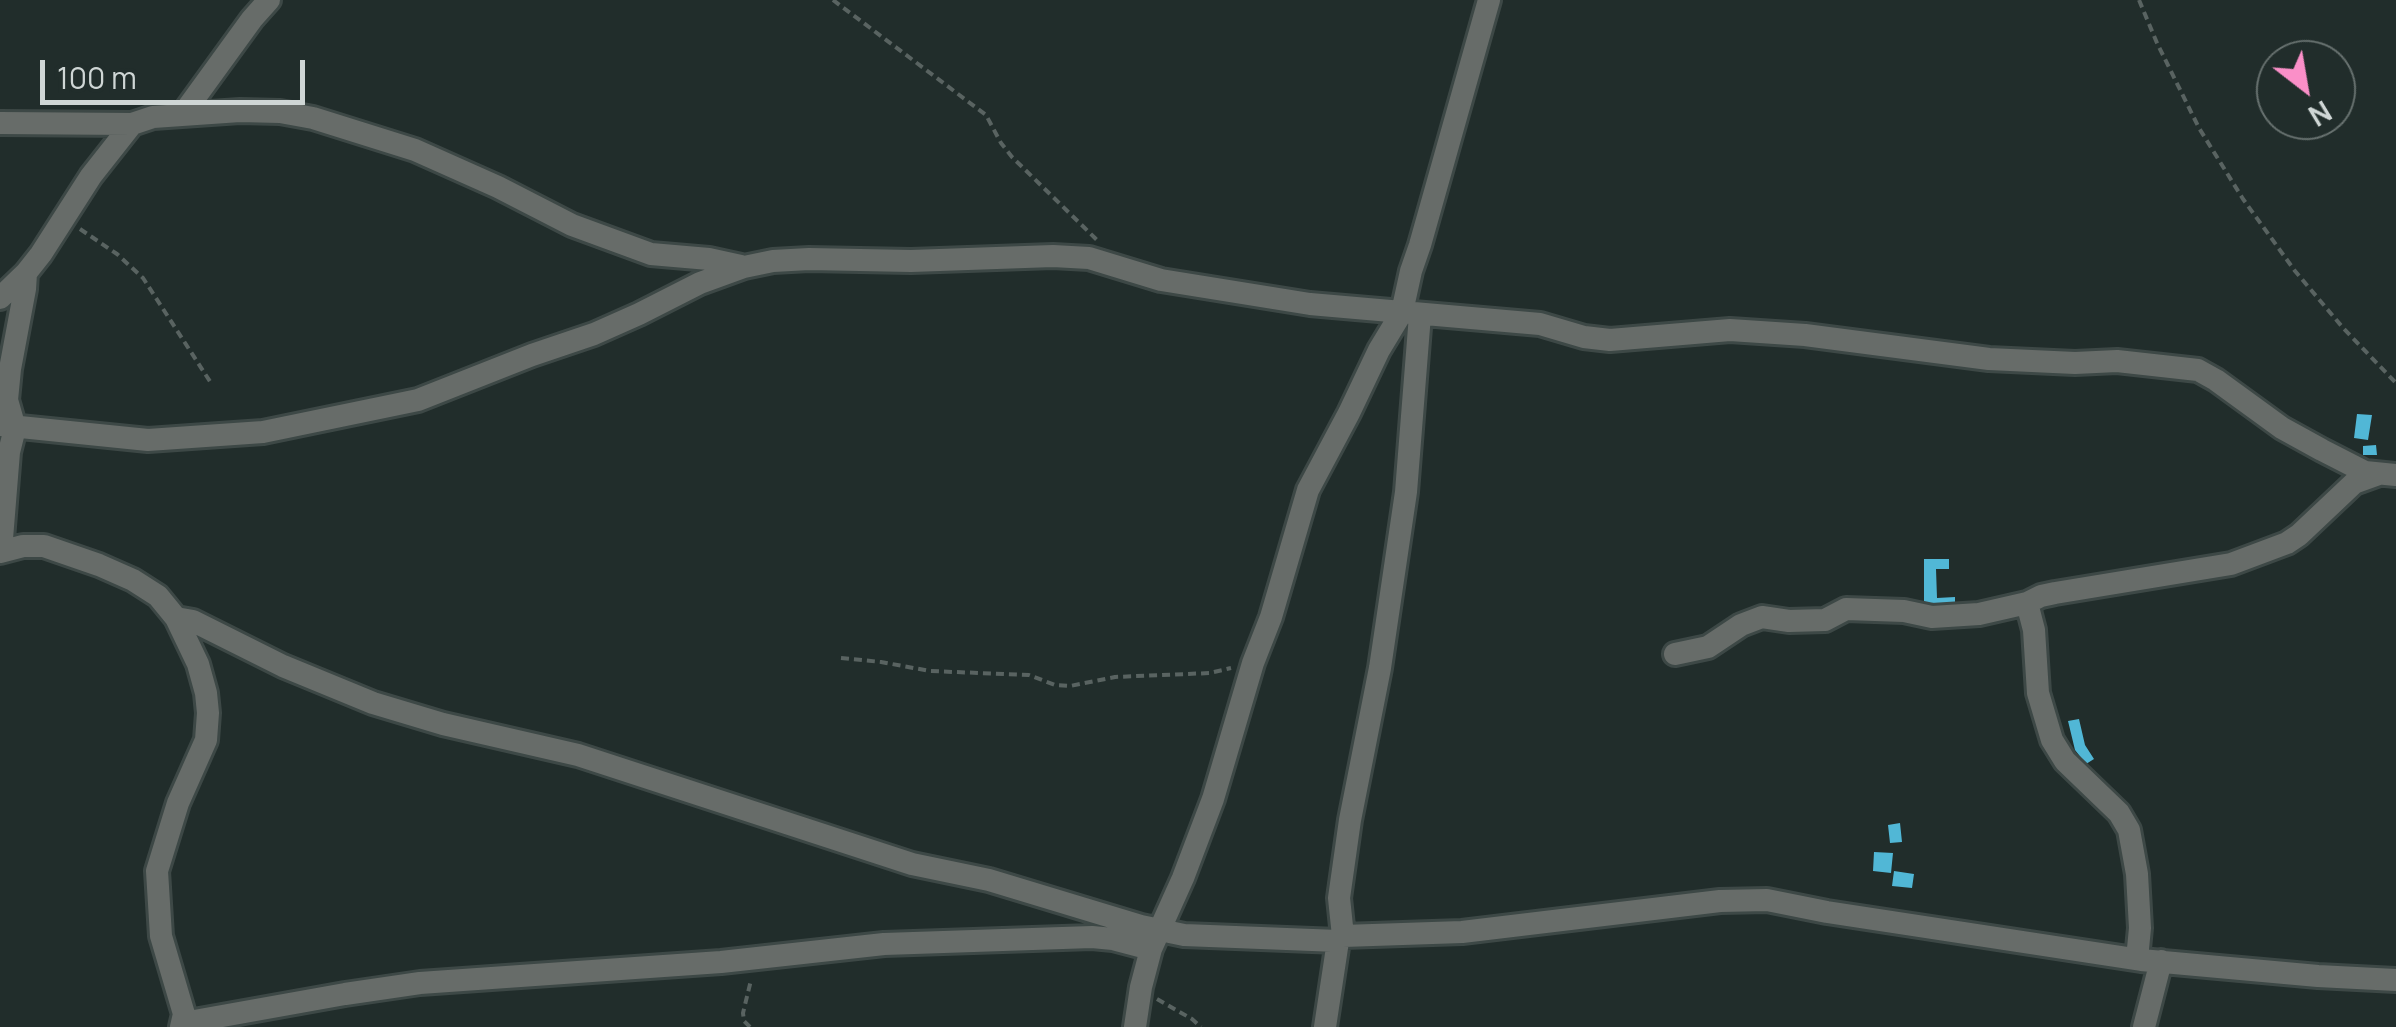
<!DOCTYPE html>
<style>
body{margin:0}
#map{position:relative;width:2396px;height:1027px;overflow:hidden;background:#212d2b;font-family:Manrope,sans-serif}
canvas{display:block}
.north{position:absolute;left:2256px;top:40px;width:100px;height:100px;box-sizing:border-box;background:#212d2b;border:2px solid #67716f;border-radius:50%;rotate:149deg;font-size:28px;font-weight:700;line-height:40px;text-align:center;color:#cfd6d5}
.north::after{content:'';display:block;margin:auto;width:35px;height:45px;background:#fa8fc8;clip-path:polygon(50% 0,100% 100%,50% 72%,0 100%)}
.scale{position:absolute;left:40px;top:60px;width:265px;height:45px;box-sizing:border-box;border:5px solid #cfd6d5;border-top:0;padding-left:12px;font-size:30px;line-height:35px;white-space:nowrap;color:#cfd6d5;-webkit-text-stroke:8px #212d2b;paint-order:stroke}
</style>
<div id="map">
<canvas width="2396" height="1027"></canvas>
<div class="north">N</div>
<div class="scale">100 m</div>
</div>
<script>
const context = document.querySelector('canvas').getContext('2d');
context.lineJoin = 'round';
function fill(path, color) {
  context.fillStyle = color;
  context.fill(path, 'evenodd');
}
function poly(rows) {
  const path = new Path2D();
  for (const r of rows) {
    path.moveTo(r[0], r[1]);
    for (let i = 2; i < r.length; i += 2) path.lineTo(r[i], r[i + 1]);
  }
  return path;
}
function strokePath(path, color, width, dash) {
  context.strokeStyle = color;
  context.lineWidth = width;
  context.lineCap = dash ? 'butt' : 'round';
  context.setLineDash(dash || []);
  context.stroke(path);
}
fill(poly([
 [2357,414,2372,415,2368,440,2354,438],
 [2376,445,2377,455,2363,455,2363,446],
 [1924,559,1949,559,1949,569,1936,569,1937,598,1955,597,1955,612,1924,612],
 [2079,719,2085,745,2094,759,2086,764,2075,750,2068,721],
 [1900,823,1902,842,1890,843,1888,825],
 [1874,852,1893,853,1891,873,1873,871],
 [1894,871,1914,874,1912,888,1892,886]
]), '#51b7d6');
const minor = poly([
 [183,114,252,19,269,0],
 [0,123,132,124,153,117,240,111,280,112,313,118,415,150,498,187,572,225,651,254,709,259,741,266],
 [0,298,26,273,41,254,91,176,132,124],
 [0,425,148,440,263,432,418,400,532,355,594,334,639,314,700,283,744,267,773,261,809,259,911,261,1053,256,1089,258,1161,280,1310,304,1540,324,1584,337,1610,340,1730,330,1805,335,1989,359,2075,363,2117,361,2198,370,2216,380,2282,428,2322,450,2365,472,2396,475],
 [1,551,9,452,15,428,7,400,10,369,25,289,26,273],
 [0,552,23,546,44,546,99,565,133,580,158,596,176,618,193,621,283,666,373,703,443,724,578,755,912,864,989,880,1141,926,1184,935,1338,941,1343,936,1462,932,1720,901,1767,900,1827,912,2141,960,2318,976,2396,980],
 [2027,603,2034,630,2038,693,2052,740,2065,761,2119,813,2129,830,2137,874,2140,928,2137,959],
 [176,618,198,664,206,693,208,713,206,740,178,803,157,871,161,936,184,1014,181,1027],
 [1675,654,1708,647,1741,625,1762,617,1789,621,1825,620,1846,609,1904,611,1932,617,1979,614,2027,603,2041,596,2055,593,2231,564,2287,543,2299,535,2354,483,2379,474],
 [1343,936,1339,898,1350,820,1380,668,1406,492,1420,315],
 [183,1023,345,994,420,983,721,962,884,944,1092,937,1113,939,1151,949],
 [1135,1027,1141,987,1151,949,1183,878,1213,799,1253,663,1271,617,1308,490,1349,413,1379,350,1402,312,1411,271,1420,245,1489,0],
 [1325,1027,1338,941],
 [2144,1027,2161,961]
]);
strokePath(minor, '#3d4846', 28);
strokePath(poly([
 [833,0,986,115,1001,143,1012,157,1097,240],
 [2139,0,2157,43,2199,128,2243,199,2295,271,2344,329,2396,383],
 [80,229,117,254,143,278,211,383],
 [841,658,881,662,930,671,1029,675,1055,685,1070,686,1115,677,1210,673,1231,668],
 [1157,999,1192,1019,1201,1027],
 [750,1027,744,1021,743,1013,751,980]
]), '#596361', 4, [8, 5]);
strokePath(minor, '#676c69', 22);
</script>
